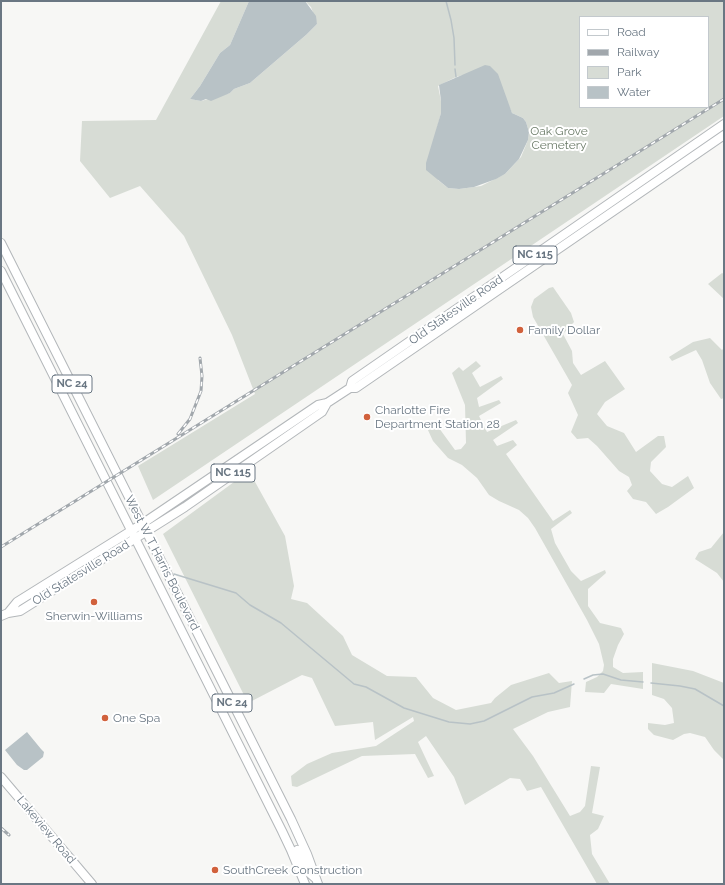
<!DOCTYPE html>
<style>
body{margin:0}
#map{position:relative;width:725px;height:885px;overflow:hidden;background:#f7f7f5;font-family:Raleway,sans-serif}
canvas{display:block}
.frame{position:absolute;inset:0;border:2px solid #6a7783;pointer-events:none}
.legend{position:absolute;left:579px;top:16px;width:130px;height:92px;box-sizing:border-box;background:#fff;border:1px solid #c3c9cd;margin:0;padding:5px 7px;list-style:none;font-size:12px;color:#6a7783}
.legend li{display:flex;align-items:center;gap:8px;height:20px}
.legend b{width:20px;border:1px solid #c3c9cd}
</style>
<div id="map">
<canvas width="725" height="885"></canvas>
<div class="frame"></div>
<ul class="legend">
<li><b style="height:5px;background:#fff"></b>Road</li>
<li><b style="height:5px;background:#a1a7ac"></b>Railway</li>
<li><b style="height:11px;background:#d7dcd5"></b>Park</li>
<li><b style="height:11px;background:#b8c2c6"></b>Water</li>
</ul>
</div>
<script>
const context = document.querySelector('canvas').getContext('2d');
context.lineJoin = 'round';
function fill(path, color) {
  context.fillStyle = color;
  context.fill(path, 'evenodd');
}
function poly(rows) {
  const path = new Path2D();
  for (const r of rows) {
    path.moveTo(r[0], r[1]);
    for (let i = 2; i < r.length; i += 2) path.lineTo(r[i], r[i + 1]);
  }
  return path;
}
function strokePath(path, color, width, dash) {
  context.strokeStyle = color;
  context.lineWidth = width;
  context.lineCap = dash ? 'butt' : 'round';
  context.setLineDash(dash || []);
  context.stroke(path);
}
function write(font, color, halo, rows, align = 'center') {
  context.font = font + ' Raleway,sans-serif';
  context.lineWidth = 4;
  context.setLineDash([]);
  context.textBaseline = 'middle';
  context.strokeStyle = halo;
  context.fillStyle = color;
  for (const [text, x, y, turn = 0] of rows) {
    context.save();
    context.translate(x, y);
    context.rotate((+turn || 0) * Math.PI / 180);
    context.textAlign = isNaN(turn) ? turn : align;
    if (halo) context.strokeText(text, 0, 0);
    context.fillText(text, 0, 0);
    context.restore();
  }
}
fill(poly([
 [221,1,249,1,230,45,220,53,200,86,190,99,201,101,230,93,234,89,250,83,306,35,317,24,311,7,305,1,724,1,724,116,153,500,138,466,255,394,232,335,184,236,140,186,110,198,80,161,82,121,156,120],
 [580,17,708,17,708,107,580,107],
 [463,75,507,102,512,113,523,118,526,122,529,132,528,140,521,157,505,174,481,186,459,189,448,188,438,180,436,132,441,113,441,101,438,86,456,77],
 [722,273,724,274,724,299,708,284],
 [553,287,571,313,574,322,563,334,572,351,573,363,581,375,605,361,625,389,605,402,597,414,607,426,624,433,636,452,658,436,664,436,666,447,651,462,650,471,662,484,672,487,688,476,694,488,668,507,656,514,646,502,633,499,627,491,632,485,629,477,619,471,597,446,588,438,577,439,571,432,578,415,568,393,572,385,533,317,531,307,534,299,549,288],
 [710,338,722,350,724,348,724,398,721,399,710,383,702,360,696,350,672,361,669,357,693,342],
 [476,361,481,366,472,373,480,387,501,376,503,379,477,398,479,407,499,400,501,403,479,416,487,432,516,420,518,423,493,440,497,446,513,440,517,445,506,454,553,521,570,510,572,513,551,529,555,543,571,571,581,581,605,570,606,573,588,589,588,606,600,623,621,628,624,634,618,645,613,659,613,667,623,673,643,672,643,689,611,684,604,693,585,692,586,682,597,677,603,671,604,665,599,644,587,620,535,528,528,518,519,510,499,501,489,495,477,478,462,465,448,458,433,441,427,428,431,423,439,428,455,450,461,449,466,443,465,405,452,373,459,367,463,371],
 [249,471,285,536,294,586,291,599,307,603,343,636,352,655,387,676,416,677,433,698,456,710,491,703,495,698,511,685,549,673,559,683,572,681,570,707,548,712,513,729,533,756,570,816,580,812,585,806,591,766,600,767,592,813,604,816,598,829,590,835,592,854,610,884,597,884,541,787,527,791,520,779,510,778,465,805,454,777,426,736,418,742,434,776,428,778,415,754,362,756,297,787,292,786,291,776,307,764,332,753,376,746,414,721,413,717,375,740,373,722,335,726,312,678,302,675,248,703,163,534],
 [724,532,724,582,717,573,695,559,699,552,711,548],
 [652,663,693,671,724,683,724,760,714,750,705,737,690,733,684,734,673,740,654,735,648,729,648,723,665,725,674,723,672,708,664,699,652,695]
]), '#d7dcd5');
fill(poly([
 [249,1,305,1,316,16,317,24,306,35,250,83,234,89,230,93,211,101,206,99,201,101,190,99,200,86,220,53,230,45],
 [485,65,490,66,498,74,512,113,523,118,526,122,529,132,528,140,519,159,505,174,496,179,474,187,459,189,448,188,426,170,426,163,441,113,441,101,439,85],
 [27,732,41,749,44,752,43,757,27,770,24,770,17,765,5,750]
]), '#b8c2c6');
strokePath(poly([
 [446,1,451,20,454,38,455,65],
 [455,69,456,77],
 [174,574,236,593,250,605,281,623,354,684,366,687,404,708,449,722,470,724,484,721,532,697,554,693,574,684],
 [584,679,593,675,603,674,621,680,643,682],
 [651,683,680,686,695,689,724,706]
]), '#b8c2c6', 1.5);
const major = poly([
 [1,243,291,819,307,854,318,884],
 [1,271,282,831,291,850,305,884],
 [350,388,352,381,724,124],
 [8,613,17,602,142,524,318,405,327,403,350,388,356,388,724,135],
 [1,616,8,613,20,611,185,507,322,412,327,403],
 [1,777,92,884],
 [297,850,307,871,315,878]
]);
strokePath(major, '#b3b7ba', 10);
strokePath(major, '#fff', 8);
const rail = poly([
 [178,434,190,419,201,391,202,376,200,358],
 [1,547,724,99],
 [1,828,9,835]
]);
strokePath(rail, '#a1a7ac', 3);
strokePath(rail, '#fff', 1.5, [4.5]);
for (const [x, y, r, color] of [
 [520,330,4,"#d1613c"],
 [367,417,4,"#d1613c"],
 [94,602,4,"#d1613c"],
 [105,718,4,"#d1613c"],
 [215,870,4,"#d1613c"]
]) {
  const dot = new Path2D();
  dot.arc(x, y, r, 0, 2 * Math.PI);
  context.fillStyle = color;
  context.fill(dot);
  strokePath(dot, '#fff', 1.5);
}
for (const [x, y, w] of [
 [535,255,44],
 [72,384,40],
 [233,473,44],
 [232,703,40]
]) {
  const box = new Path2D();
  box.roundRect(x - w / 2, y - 9, w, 18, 3);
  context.fillStyle = '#fff';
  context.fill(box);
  strokePath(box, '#6a7783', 1);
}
write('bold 11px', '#6a7783', null, [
 ["NC 115",535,255],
 ["NC 24",72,384],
 ["NC 115",233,473],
 ["NC 24",232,703]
]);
write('12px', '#6b7b68', '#fff', [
 ["Oak Grove",559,131],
 ["Cemetery",559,145]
]);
write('12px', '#6a7783', '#fff', [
 ["Old Statesville Road",456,310,-35],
 ["West W T Harris Boulevard",162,563,63],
 ["Old Statesville Road",81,573,-32],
 ["Lakeview Road",46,830,50]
]);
write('12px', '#6a7783', '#fff', [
 ["Family Dollar",528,330],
 ["Charlotte Fire",375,410],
 ["Department Station 28",375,424],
 ["Sherwin-Williams",94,616,"center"],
 ["One Spa",113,718],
 ["SouthCreek Construction",223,870]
], 'left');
</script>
